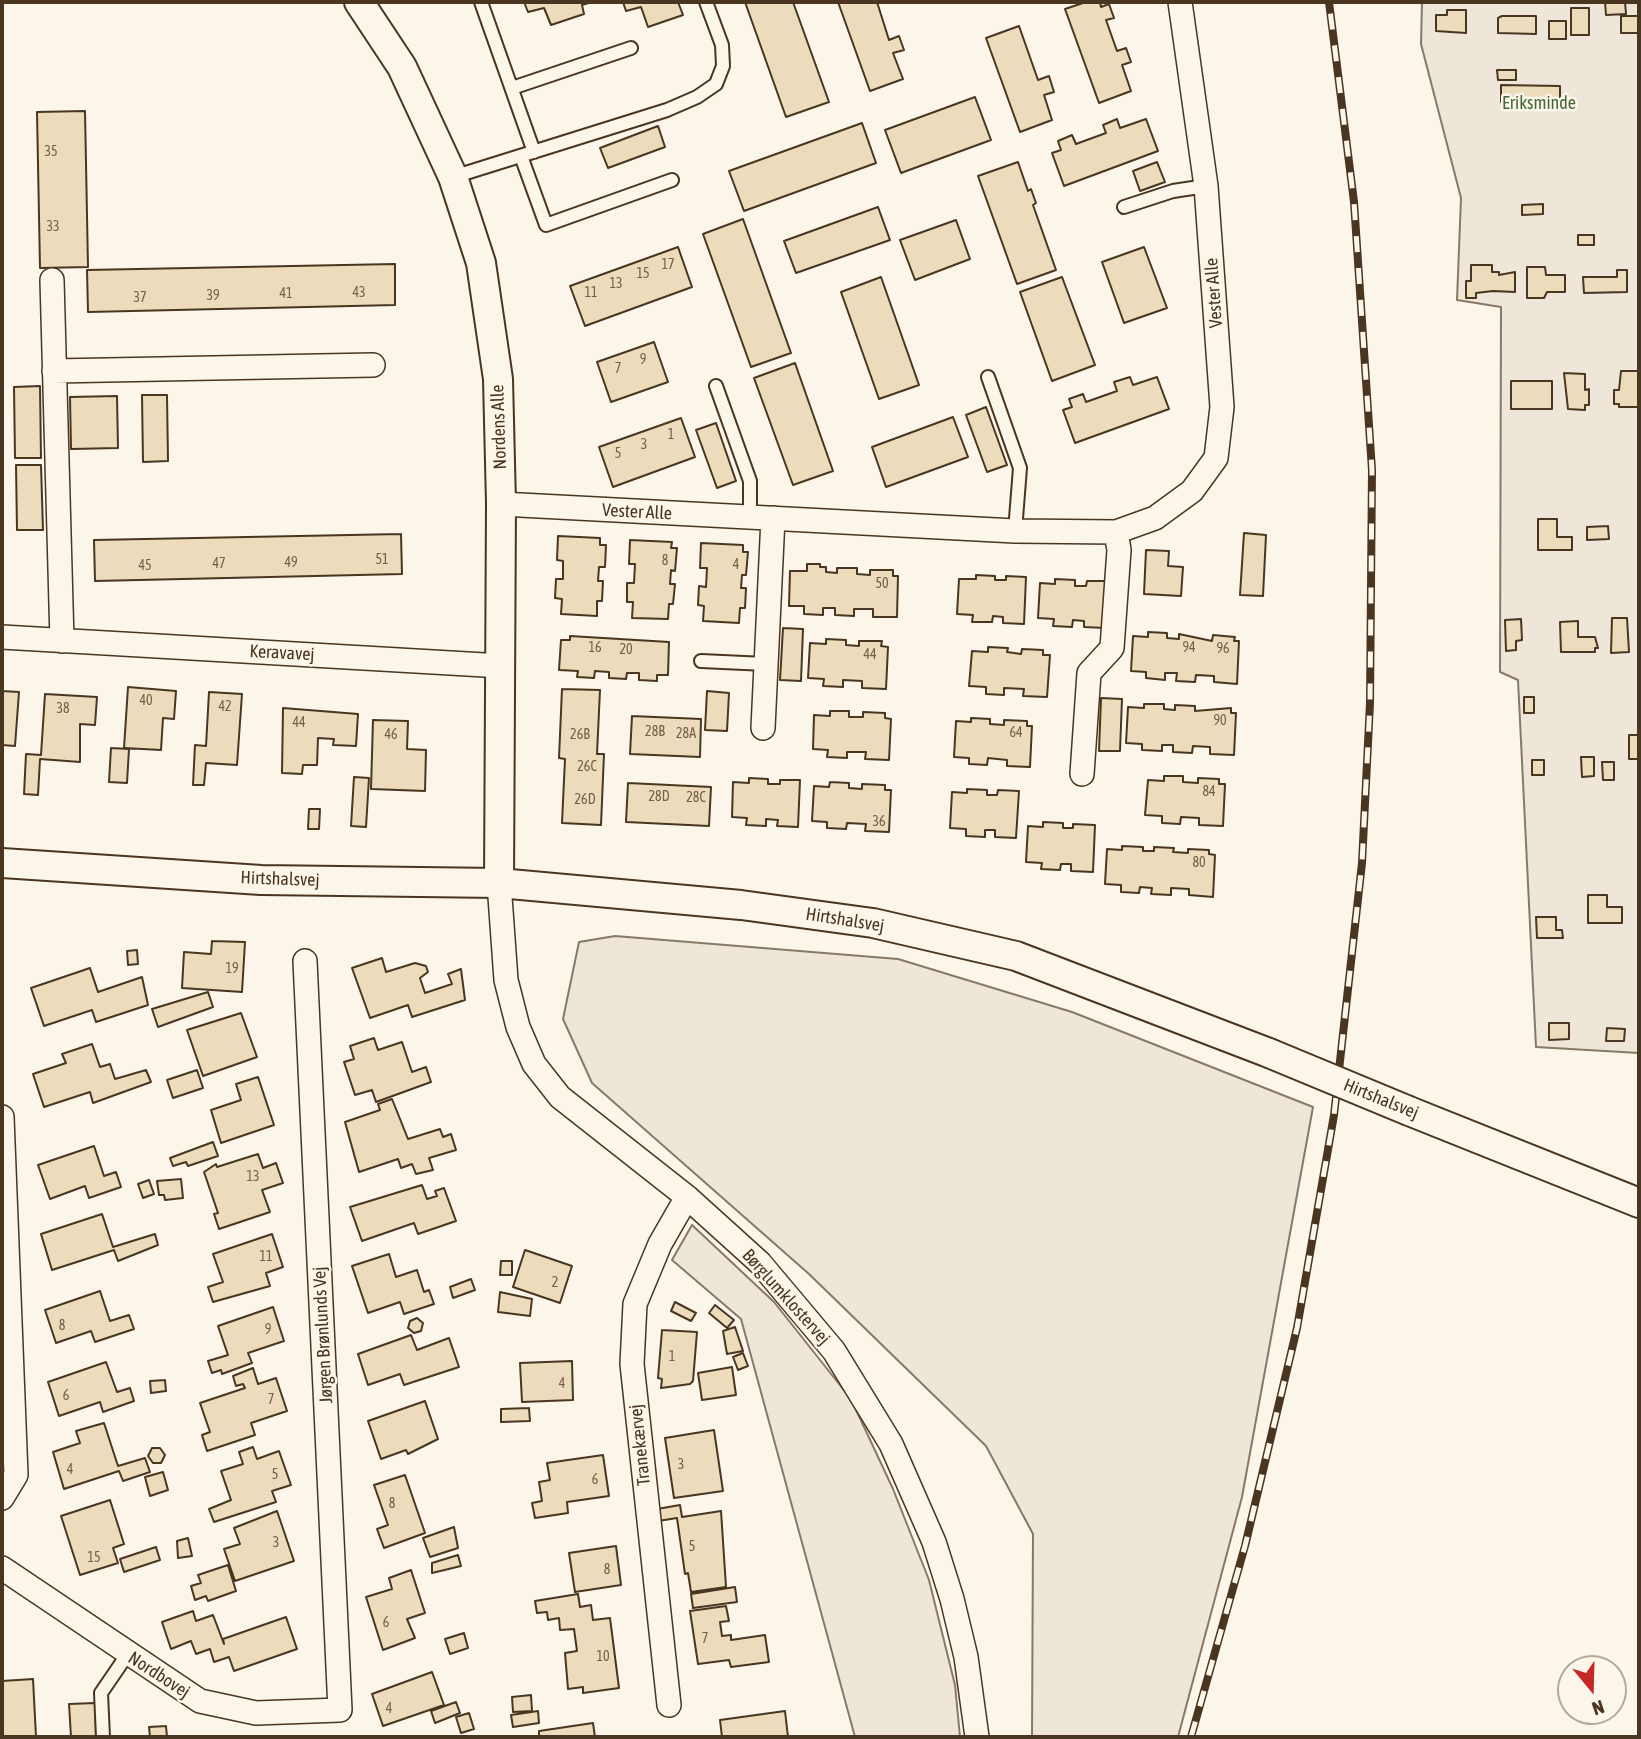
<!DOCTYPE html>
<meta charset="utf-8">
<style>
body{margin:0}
#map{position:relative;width:1641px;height:1739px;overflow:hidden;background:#fbf6e9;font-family:"Asap Condensed",sans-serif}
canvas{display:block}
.frame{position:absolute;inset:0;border:4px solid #4a3520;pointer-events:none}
.north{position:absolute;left:1557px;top:1655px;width:70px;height:70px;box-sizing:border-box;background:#fbf6e9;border:2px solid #b4a999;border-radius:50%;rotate:161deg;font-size:19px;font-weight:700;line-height:28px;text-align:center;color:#4a3520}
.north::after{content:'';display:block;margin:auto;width:24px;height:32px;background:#c62828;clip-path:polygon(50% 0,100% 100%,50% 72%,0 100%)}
</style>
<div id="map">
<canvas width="1641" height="1739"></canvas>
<div class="frame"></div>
<div class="north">N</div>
</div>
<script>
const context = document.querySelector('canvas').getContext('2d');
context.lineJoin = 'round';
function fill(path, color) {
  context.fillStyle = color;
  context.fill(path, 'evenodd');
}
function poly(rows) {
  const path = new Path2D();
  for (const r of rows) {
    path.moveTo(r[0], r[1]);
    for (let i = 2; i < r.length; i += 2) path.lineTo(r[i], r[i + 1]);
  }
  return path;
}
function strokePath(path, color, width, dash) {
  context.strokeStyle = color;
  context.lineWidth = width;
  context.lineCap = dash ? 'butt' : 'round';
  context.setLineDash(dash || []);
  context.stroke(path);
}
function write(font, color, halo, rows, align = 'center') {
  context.font = font + ' "Asap Condensed",sans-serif';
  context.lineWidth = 5;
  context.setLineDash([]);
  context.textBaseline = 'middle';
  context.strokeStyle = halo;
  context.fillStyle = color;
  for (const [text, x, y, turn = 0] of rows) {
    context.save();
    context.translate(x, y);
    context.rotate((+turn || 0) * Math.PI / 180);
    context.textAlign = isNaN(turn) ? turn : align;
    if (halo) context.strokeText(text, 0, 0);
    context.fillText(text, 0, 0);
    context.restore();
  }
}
const green = poly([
 [1422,2,1639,2,1639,1053,1536,1047,1518,680,1500,672,1501,307,1457,300,1461,198,1421,44,1422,2],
 [615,936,898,959,1072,1012,1313,1107,1242,1497,1178,1737,1032,1737,1033,1534,986,1446,809,1274,592,1083,563,1019,579,942,615,936],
 [692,1225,774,1302,851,1399,893,1489,929,1580,955,1685,960,1737,855,1737,741,1319,672,1260,692,1225]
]);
fill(green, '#ede6d9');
strokePath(green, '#887966', 2);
const building = poly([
 [524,2,592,2,582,5,584,14,551,25,544,8,528,12,524,2],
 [623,2,678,2,683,15,648,27,641,7,626,11,623,2],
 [745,2,793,2,829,102,786,117,745,2],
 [838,2,877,2,889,40,899,36,904,50,893,53,903,79,870,91,838,2],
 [1086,2,1100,2,1101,7,1109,4,1114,18,1106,20,1117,51,1126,48,1131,62,1122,65,1131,91,1099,103,1065,9,1086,2],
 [1605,2,1625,2,1626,14,1606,15,1605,2],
 [1571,8,1589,8,1589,35,1571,35,1571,8],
 [1447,10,1466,10,1466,33,1436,31,1436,15,1447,15,1447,10],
 [1502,16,1536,16,1536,34,1498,33,1498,18,1502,16],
 [1621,16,1638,16,1639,33,1621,33,1621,16],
 [1549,21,1566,21,1566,39,1549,39,1549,21],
 [1019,26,1038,80,1049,76,1054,92,1044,95,1052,120,1020,132,986,38,1019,26],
 [1497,70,1516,70,1516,80,1498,80,1497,70],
 [1501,85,1560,86,1560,102,1501,102,1501,85],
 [975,97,991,140,901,173,885,130,975,97],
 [85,111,88,267,40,268,37,112,85,111],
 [1117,119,1120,128,1146,119,1158,151,1064,186,1052,153,1061,150,1058,141,1072,135,1076,144,1106,133,1103,125,1117,119],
 [862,123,876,163,744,211,729,171,862,123],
 [658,126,665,147,608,168,600,148,658,126],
 [1018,162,1028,191,1031,189,1036,203,1033,205,1056,270,1017,284,978,176,1018,162],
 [1157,162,1165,182,1140,191,1133,171,1157,162],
 [1543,204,1543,214,1522,215,1522,205,1543,204],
 [878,207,890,240,796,273,784,241,878,207],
 [743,219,791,353,751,367,703,234,743,219],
 [956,220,970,259,915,280,900,240,956,220],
 [1578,235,1594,235,1594,245,1578,245,1578,235],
 [678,247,692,287,585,326,570,286,678,247],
 [1144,247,1167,308,1124,323,1102,262,1144,247],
 [395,264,395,305,88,312,87,270,395,264],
 [1471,265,1492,265,1492,272,1499,272,1499,275,1515,272,1515,292,1493,291,1476,293,1476,298,1466,298,1466,281,1471,281,1471,265],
 [1527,267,1545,267,1546,275,1565,275,1565,292,1547,292,1544,298,1527,298,1527,267],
 [1617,270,1627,270,1627,292,1584,293,1583,277,1617,277,1617,270],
 [881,277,919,385,879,399,841,292,881,277],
 [1062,277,1095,365,1052,381,1020,292,1062,277],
 [654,342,668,382,611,402,597,362,654,342],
 [795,363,833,471,793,485,754,378,795,363],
 [1621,371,1639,371,1639,407,1619,407,1619,404,1614,404,1614,390,1619,390,1621,371],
 [1564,373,1585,374,1585,390,1589,389,1589,405,1585,405,1585,410,1568,409,1564,373],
 [1130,377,1133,385,1157,377,1169,409,1075,443,1063,410,1072,407,1069,399,1083,394,1086,402,1117,391,1114,382,1130,377],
 [1511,381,1552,381,1552,409,1511,409,1511,381],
 [40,386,41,458,15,458,14,387,40,386],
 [142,395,167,395,168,461,143,462,142,395],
 [117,396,118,448,71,449,70,397,117,396],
 [986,407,1007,465,987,472,966,415,986,407],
 [953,417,968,457,886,487,872,447,953,417],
 [681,418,695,457,613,487,599,447,681,418],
 [716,423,736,481,717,488,696,430,716,423],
 [16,465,41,465,43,530,17,530,16,465],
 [1538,519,1557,519,1557,537,1572,537,1572,550,1538,550,1538,519],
 [1608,526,1609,539,1587,540,1587,527,1608,526],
 [1244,533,1266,535,1263,596,1240,595,1244,533],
 [401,534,402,574,95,581,94,540,401,534],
 [558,536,600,538,600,545,606,545,605,567,599,567,598,581,603,581,602,601,597,601,597,616,561,614,562,599,555,598,556,579,563,579,563,561,557,560,558,536],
 [630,540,672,542,671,548,677,548,675,571,671,570,670,584,675,584,673,604,669,604,668,619,632,618,633,602,627,602,627,583,634,583,635,564,629,564,630,540],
 [701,543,743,545,743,552,748,552,746,575,742,575,741,588,746,588,745,608,740,608,739,623,703,621,704,606,698,605,699,586,706,587,707,568,700,568,701,543],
 [1146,550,1169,551,1168,566,1183,567,1181,596,1144,594,1146,550],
 [807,564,820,564,820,567,826,567,826,572,837,573,837,568,857,568,857,574,870,575,870,570,893,570,893,576,898,576,897,617,873,617,873,609,854,609,854,616,835,615,835,608,823,608,823,615,804,614,804,606,789,606,790,571,807,571,807,564],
 [976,575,995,576,995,580,1006,580,1006,576,1026,577,1024,624,1003,623,1003,617,993,616,992,622,972,622,973,615,957,614,959,579,976,579,976,575],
 [1055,579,1075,580,1075,586,1086,586,1087,581,1107,581,1105,628,1084,627,1084,621,1073,620,1072,627,1053,626,1054,619,1038,618,1040,583,1055,584,1055,579],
 [1612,618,1627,618,1629,652,1611,653,1612,618],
 [1521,619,1522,640,1516,641,1516,650,1506,651,1505,620,1521,619],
 [1578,621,1578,637,1595,637,1598,648,1595,648,1595,652,1561,652,1560,622,1578,621],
 [783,628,803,629,801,681,780,680,783,628],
 [1148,632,1167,633,1167,638,1179,639,1179,634,1212,641,1213,635,1235,637,1234,641,1239,641,1237,684,1214,682,1214,676,1196,675,1195,682,1176,681,1177,673,1165,673,1165,680,1146,678,1146,672,1131,671,1133,636,1148,637,1148,632],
 [570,636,669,642,668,675,657,675,657,681,639,680,639,673,627,673,626,679,609,678,609,672,595,671,594,678,577,677,578,671,559,670,561,640,570,640,570,636],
 [826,639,846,640,846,645,859,646,859,641,882,641,881,646,888,647,886,689,862,688,862,681,843,680,843,687,823,686,824,679,808,678,810,643,826,644,826,639],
 [988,647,1008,648,1007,652,1021,654,1022,649,1043,650,1043,655,1050,655,1047,697,1023,696,1024,689,1004,688,1004,695,986,694,986,687,969,686,972,651,988,652,988,647],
 [128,687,176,691,174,719,163,718,161,750,124,748,128,687],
 [562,689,600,690,597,754,604,754,601,825,562,823,565,759,559,758,562,689],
 [2,691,19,692,15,746,2,745,2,691],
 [707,691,729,693,727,731,705,730,707,691],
 [209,692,242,694,237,765,206,763,204,785,193,785,195,745,206,746,209,692],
 [45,694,97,697,95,725,80,724,80,762,40,759,38,795,24,794,26,754,41,755,45,694],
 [1524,697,1534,697,1534,713,1524,713,1524,697],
 [1101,698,1122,699,1120,751,1099,751,1101,698],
 [1144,704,1164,704,1164,709,1175,710,1175,705,1195,706,1195,711,1231,708,1231,713,1236,713,1234,755,1210,754,1210,747,1193,746,1192,753,1173,752,1173,745,1162,745,1162,751,1142,750,1142,744,1126,743,1128,707,1144,708,1144,704],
 [283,708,358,714,356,746,333,745,334,739,318,738,317,765,303,765,302,774,282,773,283,708],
 [830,711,849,711,849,717,863,717,863,712,885,713,885,718,891,719,889,760,865,759,866,752,847,752,847,758,827,757,828,750,813,749,814,715,830,716,830,711],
 [632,716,701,719,700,757,630,754,632,716],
 [971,718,990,719,990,724,1004,725,1004,720,1027,721,1027,726,1032,726,1030,767,1007,766,1007,760,988,758,987,765,969,764,969,758,954,757,956,721,971,722,971,718],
 [373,720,408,721,407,749,426,750,425,791,371,789,373,720],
 [1629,735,1639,735,1639,759,1629,759,1629,735],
 [111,748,129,749,127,783,109,782,111,748],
 [1581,757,1594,757,1594,776,1582,777,1581,757],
 [1532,760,1544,760,1544,775,1532,775,1532,760],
 [1602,762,1614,762,1614,780,1603,780,1602,762],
 [1164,776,1183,776,1183,782,1198,783,1198,778,1219,779,1219,784,1225,784,1223,826,1199,825,1199,818,1181,817,1180,824,1162,823,1162,816,1145,815,1148,780,1164,781,1164,776],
 [354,777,369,778,366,827,351,826,354,777],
 [749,778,768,779,768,784,780,784,780,780,800,780,798,827,777,826,778,820,766,819,766,826,746,825,747,818,732,817,733,782,749,783,749,778],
 [830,782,849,783,849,788,862,789,862,784,885,785,885,790,891,790,889,832,865,831,866,824,847,823,846,829,827,828,827,822,812,821,814,786,829,787,830,782],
 [628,783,711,787,709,826,626,822,628,783],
 [967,789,987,790,987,795,997,795,998,790,1019,791,1016,838,995,837,995,830,985,830,985,837,966,836,966,829,950,828,952,792,967,793,967,789],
 [309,809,320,809,319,829,308,829,309,809],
 [1043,822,1063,823,1063,828,1073,828,1073,824,1095,825,1093,872,1071,871,1071,864,1061,864,1060,870,1041,869,1042,863,1026,862,1028,826,1043,827,1043,822],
 [1122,846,1143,847,1143,851,1154,851,1154,847,1174,848,1173,852,1188,853,1188,849,1209,850,1209,854,1215,855,1213,897,1189,895,1189,889,1171,888,1171,895,1151,894,1152,888,1140,887,1139,893,1121,892,1121,885,1105,884,1107,849,1122,850,1122,846],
 [1588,895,1607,895,1607,907,1622,907,1622,923,1588,923,1588,895],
 [1536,917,1556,917,1556,930,1562,930,1563,938,1537,938,1536,917],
 [212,941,245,942,242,992,182,988,184,952,211,954,212,941],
 [137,950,138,964,128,965,127,951,137,950],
 [382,958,386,972,415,963,426,966,428,972,420,978,425,993,452,984,448,974,461,969,465,1000,412,1017,408,1005,370,1018,352,968,382,958],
 [90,968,98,992,142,977,148,1005,96,1022,92,1010,44,1026,31,988,90,968],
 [208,992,213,1007,158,1027,152,1009,208,992],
 [241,1013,257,1057,203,1076,187,1030,241,1013],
 [1549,1023,1569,1023,1569,1039,1549,1040,1549,1023],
 [1607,1028,1625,1029,1624,1041,1606,1041,1607,1028],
 [374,1038,378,1050,402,1042,412,1072,426,1067,431,1082,376,1102,372,1090,355,1095,344,1062,354,1059,350,1046,374,1038],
 [92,1044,100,1067,110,1064,115,1079,146,1070,151,1082,93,1103,90,1092,44,1107,33,1074,66,1063,62,1054,92,1044],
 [197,1070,203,1088,173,1098,167,1080,197,1070],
 [258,1077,274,1125,221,1143,211,1110,241,1100,236,1084,258,1077],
 [392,1099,408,1139,440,1129,443,1137,451,1134,456,1150,429,1158,433,1170,416,1174,412,1164,401,1168,398,1159,359,1172,345,1122,380,1110,378,1104,392,1099],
 [213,1142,218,1156,188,1166,186,1162,173,1166,170,1158,213,1142],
 [94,1146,104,1176,116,1172,121,1187,89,1198,85,1186,50,1199,38,1165,94,1146],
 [258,1154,263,1168,276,1163,283,1183,262,1190,270,1212,219,1229,214,1214,218,1213,204,1172,216,1164,217,1167,258,1154],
 [181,1179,183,1198,165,1200,164,1195,159,1195,157,1181,181,1179],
 [149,1180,154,1194,143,1198,138,1184,149,1180],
 [422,1185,427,1199,437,1196,435,1191,444,1188,456,1221,418,1234,414,1223,362,1241,350,1207,422,1185],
 [102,1214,113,1247,155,1234,158,1245,118,1261,114,1250,52,1270,41,1234,102,1214],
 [272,1234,283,1267,266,1273,270,1286,213,1302,208,1287,223,1282,213,1254,272,1234],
 [525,1250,572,1266,560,1303,513,1287,525,1250],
 [389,1254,396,1277,417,1270,424,1292,429,1290,434,1304,404,1314,400,1302,368,1313,352,1266,389,1254],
 [501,1261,512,1261,512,1275,500,1275,501,1261],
 [471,1279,475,1290,453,1298,450,1287,471,1279],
 [100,1291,110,1321,129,1315,134,1329,95,1342,91,1331,56,1343,45,1310,100,1291],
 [500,1292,532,1299,530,1316,498,1312,500,1292],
 [675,1302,696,1313,691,1321,671,1311,675,1302],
 [715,1305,734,1320,727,1328,709,1313,715,1305],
 [273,1307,284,1341,248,1353,252,1363,222,1374,221,1370,212,1373,208,1361,228,1355,218,1326,273,1307],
 [417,1318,423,1323,421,1331,414,1333,408,1328,410,1321,417,1318],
 [735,1327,743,1351,727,1354,723,1331,735,1327],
 [662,1330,697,1332,693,1381,690,1384,661,1388,662,1379,658,1378,662,1330],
 [411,1335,417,1350,449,1338,459,1367,404,1385,400,1374,368,1385,358,1354,411,1335],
 [743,1353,748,1366,738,1370,733,1357,743,1353],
 [572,1361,573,1400,522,1402,520,1363,572,1361],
 [106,1362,117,1392,130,1388,134,1401,103,1412,100,1402,59,1416,48,1382,106,1362],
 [732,1367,736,1395,702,1400,698,1373,732,1367],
 [253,1368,258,1384,276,1378,287,1411,251,1423,255,1435,207,1451,202,1435,210,1432,200,1403,245,1388,243,1384,236,1386,233,1376,253,1368],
 [165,1380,166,1391,151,1393,150,1381,165,1380],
 [425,1401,438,1439,408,1454,406,1450,381,1459,368,1421,425,1401],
 [529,1408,530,1421,501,1422,501,1409,529,1408],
 [104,1423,118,1466,145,1458,150,1472,123,1481,119,1471,64,1489,53,1452,80,1443,76,1431,104,1423],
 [714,1430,723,1491,674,1498,665,1438,714,1430],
 [253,1447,257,1459,279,1451,291,1485,272,1491,276,1502,214,1522,209,1509,231,1500,221,1471,243,1464,239,1452,253,1447],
 [152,1448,160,1448,165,1455,161,1463,153,1463,148,1456,152,1448],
 [603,1455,609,1496,567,1502,568,1513,535,1518,532,1503,542,1501,539,1482,550,1480,547,1463,603,1455],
 [163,1472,168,1490,150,1496,145,1477,163,1472],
 [405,1475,425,1533,384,1548,377,1529,388,1525,374,1485,405,1475],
 [110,1500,124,1544,113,1548,118,1563,80,1575,61,1516,110,1500],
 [680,1505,682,1517,721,1511,726,1587,691,1592,688,1573,685,1574,677,1518,658,1521,657,1509,680,1505],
 [277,1511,294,1561,235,1581,224,1549,240,1544,234,1528,277,1511],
 [454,1527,458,1548,430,1557,423,1538,454,1527],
 [188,1538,192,1556,178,1558,177,1541,188,1538],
 [616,1546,621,1585,575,1592,569,1553,616,1546],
 [156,1547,160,1560,124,1572,120,1559,156,1547],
 [458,1555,461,1566,432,1573,432,1563,458,1555],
 [228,1565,236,1591,208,1601,206,1596,195,1600,191,1586,201,1583,198,1575,228,1565],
 [411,1570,425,1613,407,1619,415,1638,383,1650,366,1597,392,1589,389,1578,411,1570],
 [735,1587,737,1602,693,1608,691,1594,735,1587],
 [578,1594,580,1607,591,1605,593,1620,610,1618,619,1688,583,1693,583,1687,568,1689,565,1653,577,1651,574,1629,560,1630,559,1618,548,1620,547,1612,537,1613,535,1601,578,1594],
 [726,1606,729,1621,720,1622,722,1636,731,1635,731,1640,765,1635,769,1662,731,1667,729,1660,698,1664,690,1611,726,1606],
 [193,1611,196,1621,213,1615,224,1644,223,1639,286,1617,297,1649,234,1671,229,1657,214,1662,210,1649,196,1654,191,1641,171,1649,162,1622,193,1611],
 [464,1633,468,1648,450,1654,445,1639,464,1633],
 [432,1672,444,1705,383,1726,372,1694,432,1672],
 [33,1679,36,1737,2,1737,2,1681,33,1679],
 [531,1695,532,1711,513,1712,512,1697,531,1695],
 [456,1702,460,1713,435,1723,431,1711,456,1702],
 [95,1703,96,1737,71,1737,69,1704,95,1703],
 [538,1711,539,1723,513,1727,511,1715,538,1711],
 [785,1711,788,1737,722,1737,720,1720,785,1711],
 [469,1713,474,1729,461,1733,456,1717,469,1713],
 [593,1723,595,1737,539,1737,539,1731,593,1723],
 [166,1726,167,1737,150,1737,149,1727,166,1726]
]);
fill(building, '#ecdcbc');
strokePath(building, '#4a3520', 2);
const service = poly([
 [481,2,534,152],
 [512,88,631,48],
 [521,156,546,225,672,180],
 [453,177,667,110,697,97,716,84,723,66,722,45,706,2],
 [1124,207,1173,191,1206,186],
 [988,377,1020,468,1015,531],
 [716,386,750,481,750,517],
 [701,661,766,664],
 [103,1737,101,1693,127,1655]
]);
const minor = poly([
 [52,280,62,641],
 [54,371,373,365],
 [501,504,1015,531,1116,532,1155,518,1192,491,1216,458,1222,407,1206,186,1180,2],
 [2,637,502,666],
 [763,728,773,518],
 [1082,774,1089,673,1112,648,1119,550,1116,532],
 [499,883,506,980,518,1027,534,1064,560,1097,687,1197,760,1263,834,1351,891,1444,934,1542,952,1599,966,1657,977,1737],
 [2,1117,16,1475,2,1498],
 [2,1568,200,1701,256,1713,340,1710,305,961],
 [669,1705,632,1364,635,1304,660,1244,687,1197]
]);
const tertiary = poly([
 [359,2,402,67,453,177,481,263,498,379,501,504,499,883],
 [2,863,261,880,499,883,741,905,873,923,1016,956,1269,1053],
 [1409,1111,1639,1203]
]);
strokePath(service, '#4a3520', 16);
strokePath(minor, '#4a3520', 26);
strokePath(tertiary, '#4a3520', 32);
strokePath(service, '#fbf6e9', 12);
strokePath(minor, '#fbf6e9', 23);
strokePath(tertiary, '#fbf6e9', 28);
const rail = poly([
 [1191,1737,1245,1546,1297,1328,1334,1115,1362,863,1370,703,1372,470,1354,202,1329,2]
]);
strokePath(rail, '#4a3520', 8);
strokePath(rail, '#fbf6e9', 5, [16]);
const tertiaryBridge = poly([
 [1269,1053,1409,1111]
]);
strokePath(tertiaryBridge, '#4a3520', 32, []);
strokePath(tertiaryBridge, '#fbf6e9', 28);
write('14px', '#725f47', null, [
 ["35",51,152],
 ["33",53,227],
 ["17",668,265],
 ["15",643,274],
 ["13",616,284],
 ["43",359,293],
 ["11",591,293],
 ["41",286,294],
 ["39",213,296],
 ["37",140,298],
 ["9",643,360],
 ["7",618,369],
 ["1",671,435],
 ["3",644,445],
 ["5",618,454],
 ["51",382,560],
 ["8",665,561],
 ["49",291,563],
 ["47",219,564],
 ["4",736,565],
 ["45",145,566],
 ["50",882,584],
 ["16",595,648],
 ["94",1189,648],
 ["96",1223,649],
 ["20",626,650],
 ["44",870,655],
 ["40",146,701],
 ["42",225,707],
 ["38",63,709],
 ["90",1220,721],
 ["44",299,723],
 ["28B",655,732],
 ["64",1016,733],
 ["28A",686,734],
 ["46",391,735],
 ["26B",580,735],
 ["26C",587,767],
 ["84",1209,792],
 ["28D",659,797],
 ["28C",696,798],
 ["26D",585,800],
 ["36",879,822],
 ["80",1199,863],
 ["19",232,969],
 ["13",253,1177],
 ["11",266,1257],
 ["2",555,1283],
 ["8",62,1326],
 ["9",268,1330],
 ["1",672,1357],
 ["4",562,1384],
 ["6",66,1396],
 ["7",271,1400],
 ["3",681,1465],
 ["4",70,1470],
 ["5",275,1475],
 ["6",595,1480],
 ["8",392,1504],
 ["3",276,1543],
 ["5",692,1547],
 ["15",94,1558],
 ["8",607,1570],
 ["6",386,1623],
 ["7",705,1639],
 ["10",603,1657],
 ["4",389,1709]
]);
write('18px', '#436837', '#fbf6e9', [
 ["Eriksminde",1539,103]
]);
write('18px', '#4a3520', '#fbf6e9', [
 ["Vester Alle",1214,293,-94],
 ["Nordens Alle",499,427,-92],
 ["Vester Alle",637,512,3],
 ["Keravavej",282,653,3],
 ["Hirtshalsvej",280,879,2],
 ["Hirtshalsvej",845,920,9],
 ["Hirtshalsvej",1381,1099,22],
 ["Børglumklostervej",786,1297,48],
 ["Jørgen Brønlunds Vej",323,1335,-93],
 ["Tranekærvej",640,1445,-96],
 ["Nordbovej",159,1675,33]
]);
</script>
